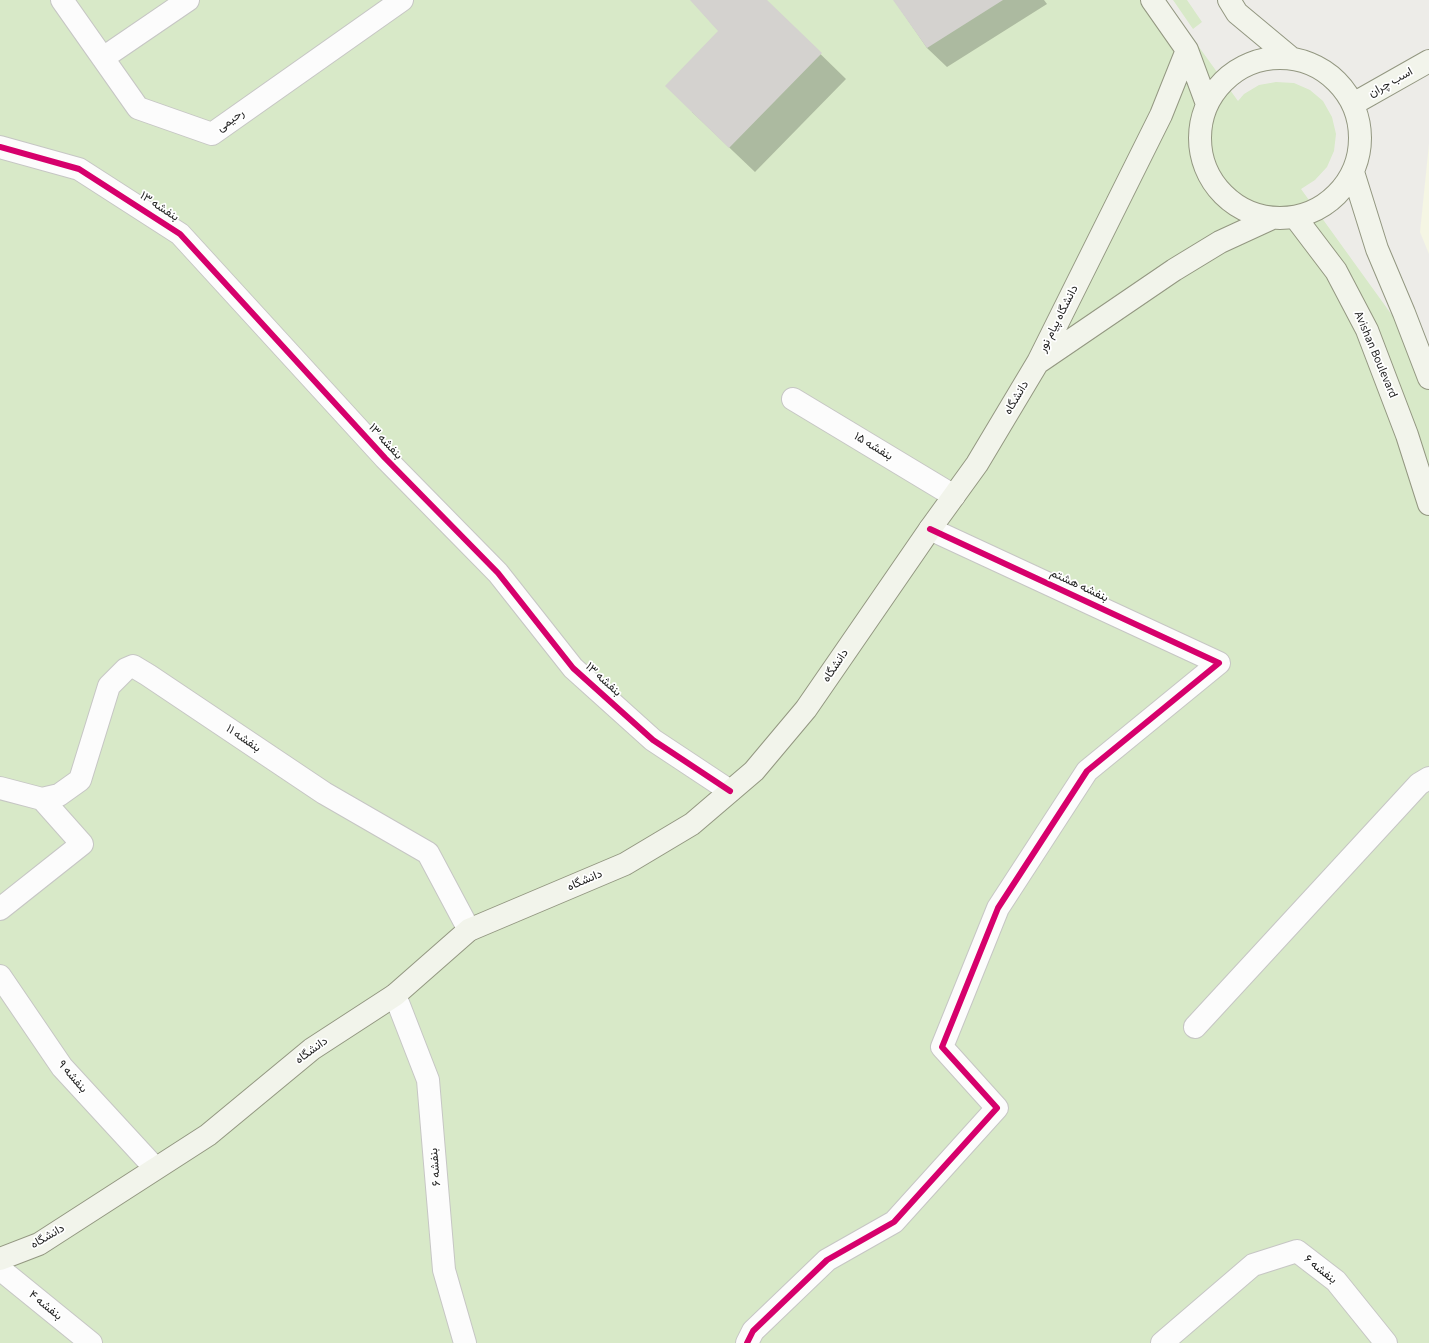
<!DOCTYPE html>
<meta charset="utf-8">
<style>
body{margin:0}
canvas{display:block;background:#edece8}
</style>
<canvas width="1429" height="1343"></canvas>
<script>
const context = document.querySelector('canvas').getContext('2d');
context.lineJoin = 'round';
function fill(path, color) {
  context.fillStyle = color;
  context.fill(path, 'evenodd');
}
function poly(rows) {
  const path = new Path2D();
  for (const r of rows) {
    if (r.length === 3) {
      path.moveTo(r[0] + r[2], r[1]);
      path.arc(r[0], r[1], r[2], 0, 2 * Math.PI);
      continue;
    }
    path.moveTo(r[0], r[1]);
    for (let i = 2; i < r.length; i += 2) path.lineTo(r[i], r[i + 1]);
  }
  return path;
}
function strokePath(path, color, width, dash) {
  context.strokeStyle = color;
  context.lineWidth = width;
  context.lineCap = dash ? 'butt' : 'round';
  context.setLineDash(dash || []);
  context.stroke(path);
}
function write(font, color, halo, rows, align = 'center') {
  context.font = font + ' "Source Sans 3",Vazirmatn,sans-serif';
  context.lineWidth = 3.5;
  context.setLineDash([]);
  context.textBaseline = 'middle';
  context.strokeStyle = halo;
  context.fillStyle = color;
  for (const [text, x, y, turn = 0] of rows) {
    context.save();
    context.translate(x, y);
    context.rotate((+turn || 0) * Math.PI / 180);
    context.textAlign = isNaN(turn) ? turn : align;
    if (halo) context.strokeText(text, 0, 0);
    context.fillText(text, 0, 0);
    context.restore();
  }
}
fill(poly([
 [1429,144,1429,254,1420,232]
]), '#f5f6e4');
fill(poly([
 [0,0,1165,0,1238,101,1244,94,1259,85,1276,82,1294,83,1310,90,1323,101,1332,117,1336,134,1334,151,1327,167,1315,180,1301,189,1420,354,1429,390,1429,1343,0,1343],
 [1173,0,1187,0,1202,22,1193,29]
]), '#d8e9c8');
fill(poly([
 [691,0,765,0,846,79,755,172,692,112,719,31],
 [894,0,1044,0,1047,4,947,67,927,48]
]), '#0003');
fill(poly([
 [690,0,767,0,822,53,729,148,665,86,718,31],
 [893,0,1003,0,927,48]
]), '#d4d2cf');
const street = poly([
 [62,0,138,108,212,134,402,0],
 [103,58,188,0],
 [0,147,79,169,180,234,385,458,498,573,573,668,653,740,730,791],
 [793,399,954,496],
 [0,788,42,799,59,795,80,780,109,686,126,669,133,666,148,675,324,793,428,853,469,930],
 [0,909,82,844,42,799],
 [0,976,62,1067,155,1168],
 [395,995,428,1080,444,1270,465,1343],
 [1195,1027,1419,784,1429,778],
 [0,1269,91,1343],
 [747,1343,753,1331,827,1260,894,1222,997,1108,942,1047,998,908,1087,771,1219,663,930,529],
 [1162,1343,1253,1265,1297,1251,1336,1281,1386,1343]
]);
const secondary = poly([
 [1152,0,1187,50,1207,104],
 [1229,0,1237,13,1291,58],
 [1280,138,80],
 [1353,104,1429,61],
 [1353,172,1377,249,1404,313,1429,378],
 [1295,217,1336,271,1367,330,1407,435,1429,504],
 [1039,362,1174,270,1220,242,1270,219],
 [0,1259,39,1244,208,1135,312,1049,395,995,469,930,625,864,692,824,754,771,806,709,930,529,977,464,1038,362,1161,115,1187,50]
]);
strokePath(street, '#c6c6c4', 24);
strokePath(secondary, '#939781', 24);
strokePath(street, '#fcfcfc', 22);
strokePath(secondary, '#f2f4eb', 22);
strokePath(poly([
 [0,147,79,169,180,234,385,458,498,573,573,668,653,740,730,791],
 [747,1343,753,1331,827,1260,894,1222,997,1108,942,1047,998,908,1087,771,1219,663,930,529]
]), '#d6006c', 6);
write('12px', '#1f1f1f', '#fff', [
 ["اسب چران",1391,83,-29],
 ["رحیمی",231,121,-35],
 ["بنفشه ۱۳",159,207,33],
 ["دانشگاه پیام نور",1059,319,-63],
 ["Avishan Boulevard",1375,355,67],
 ["دانشگاه",1017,398,-59],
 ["بنفشه ۱۳",385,442,47],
 ["بنفشه ۱۵",873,447,31],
 ["بنفشه هشتم",1079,586,25],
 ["دانشگاه",836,666,-56],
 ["بنفشه ۱۳",603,680,42],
 ["بنفشه ۱۱",243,739,34],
 ["دانشگاه",585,881,-23],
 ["دانشگاه",312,1051,-36],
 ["بنفشه ۹",72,1077,49],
 ["بنفشه ۶",436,1167,-95],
 ["دانشگاه",48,1237,-30],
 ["بنفشه ۶",1320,1270,39],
 ["بنفشه ۴",45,1306,39]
]);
</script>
